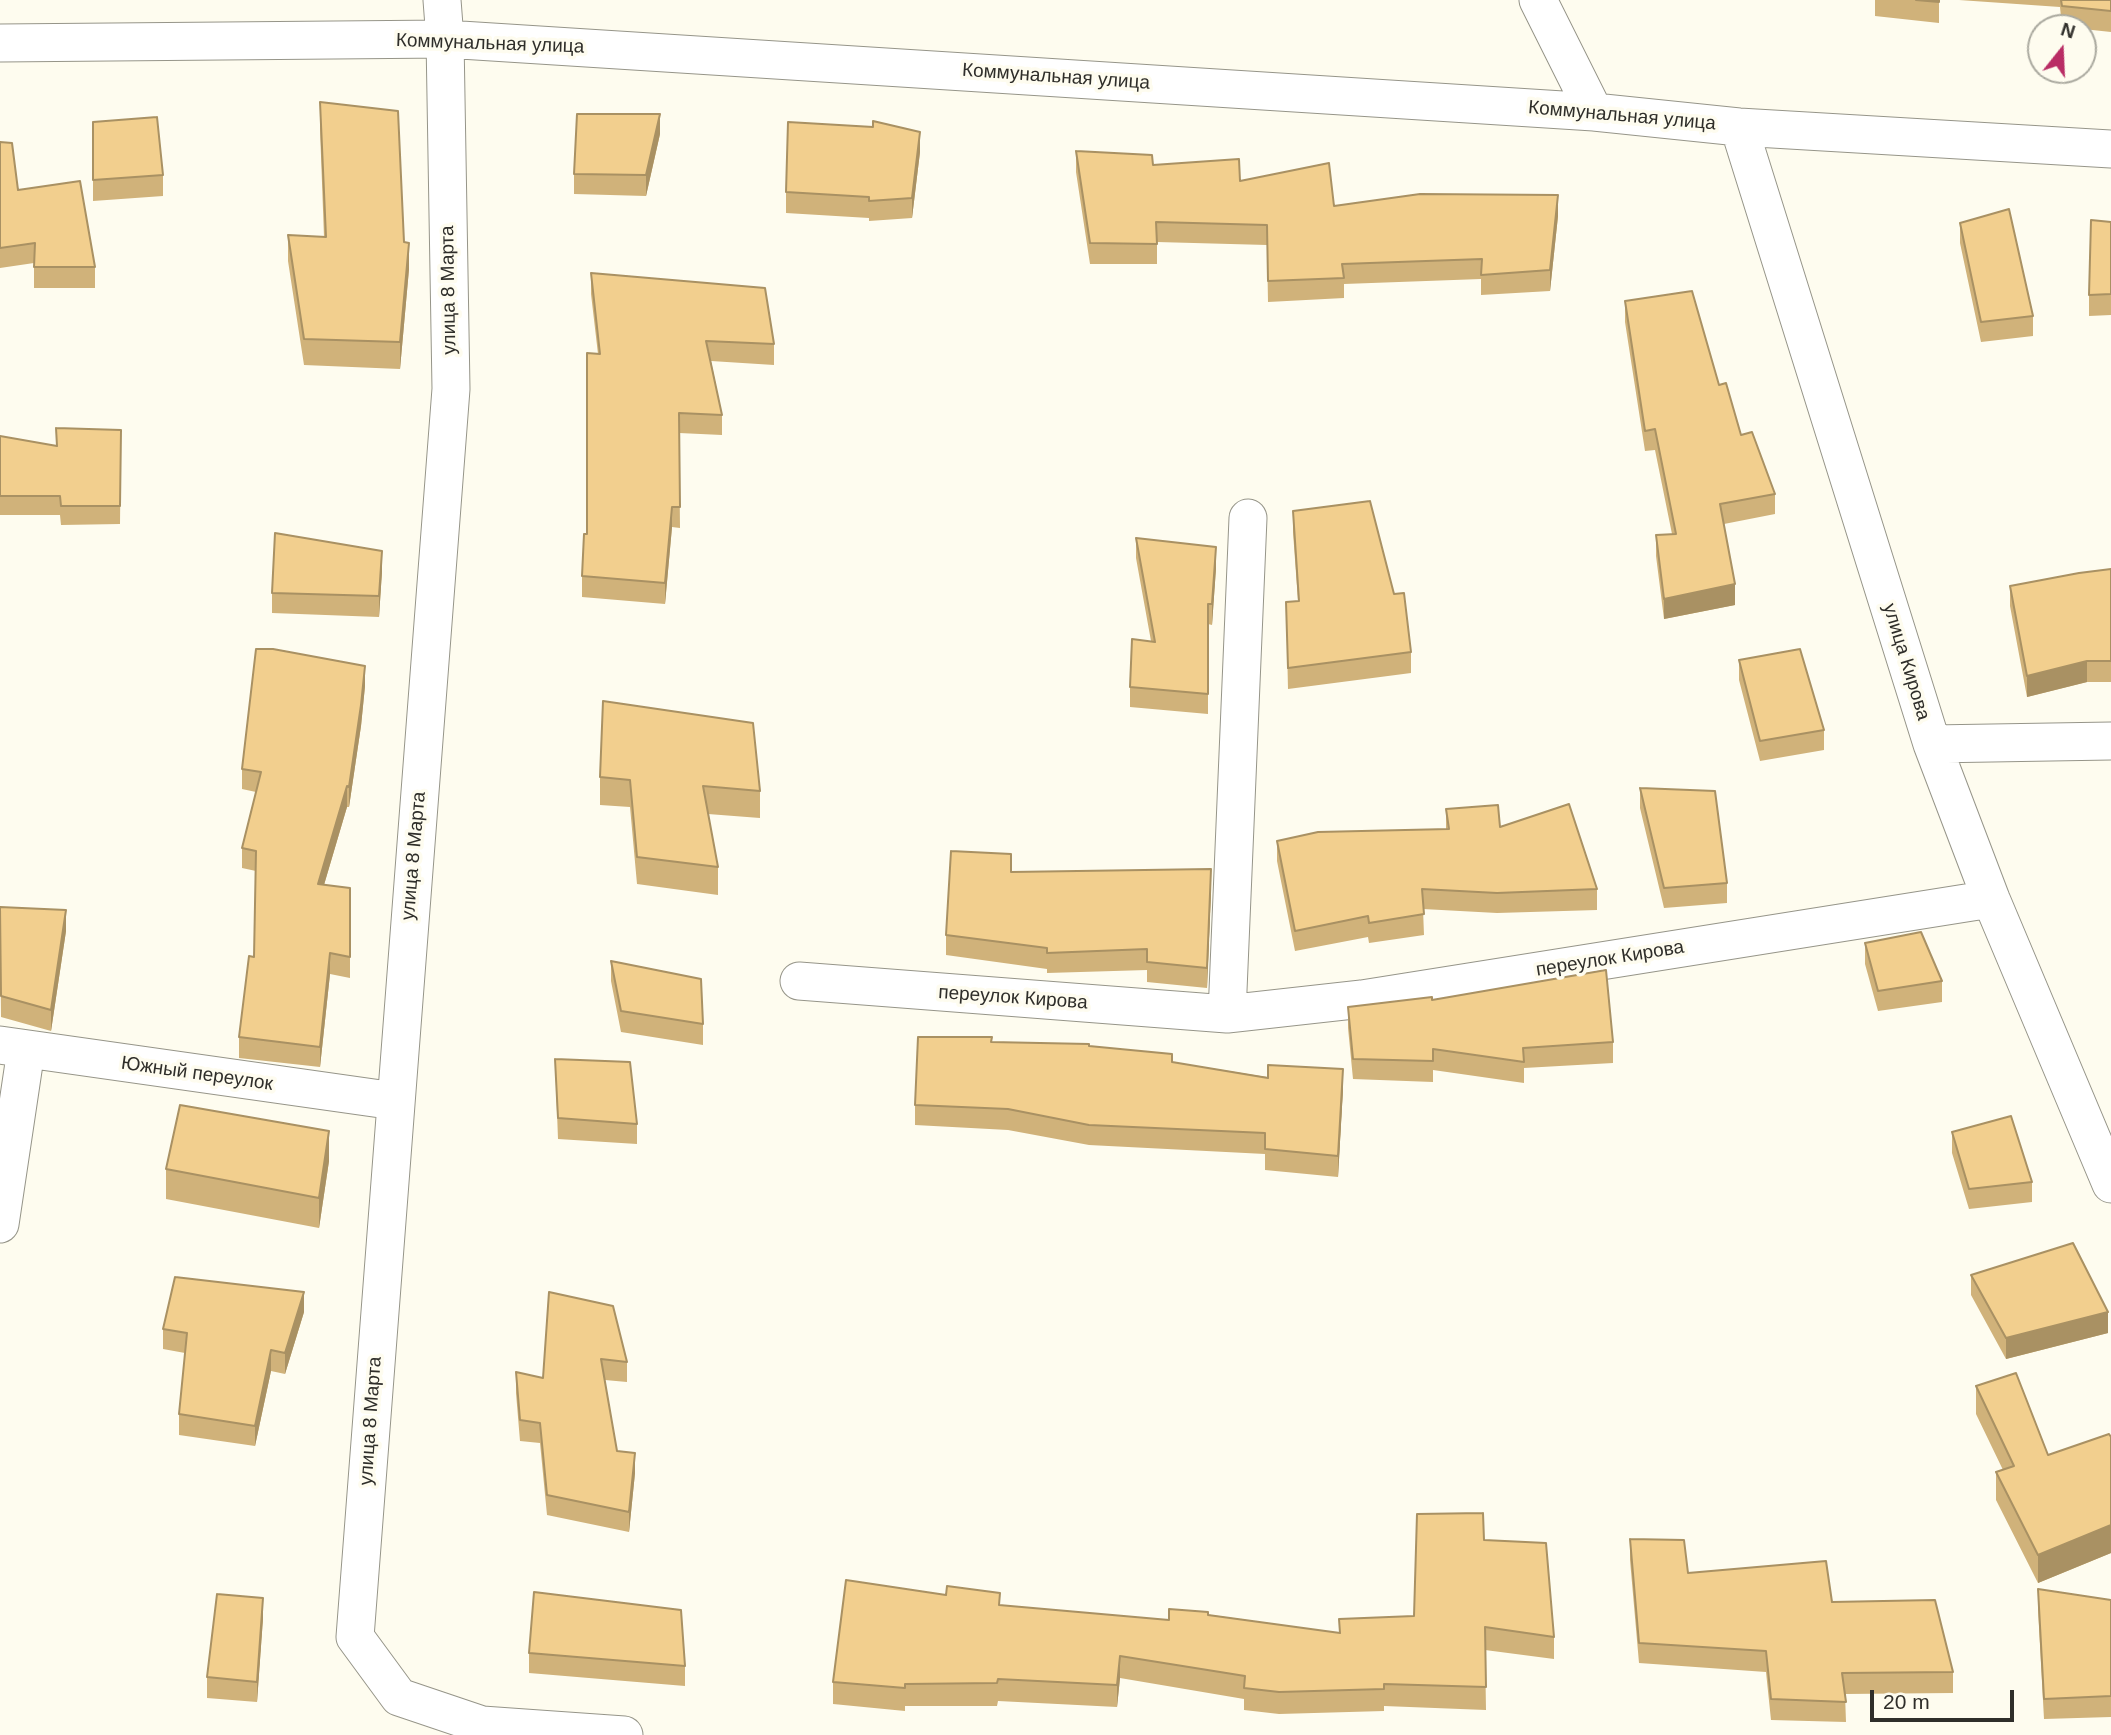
<!DOCTYPE html>
<meta charset="utf-8">
<style>
body{margin:0}
#map{position:relative;width:2111px;height:1735px;overflow:hidden;background:#fefcef;font-family:Helvetica,sans-serif}
canvas{display:block}
.north{position:absolute;left:2027px;top:14px;width:70px;height:70px;box-sizing:border-box;background:#fefcef;border:2px solid #abaaa0;border-radius:50%;rotate:18deg;font-size:19px;font-weight:700;line-height:28px;text-align:center;color:#2f2e2a}
.north::after{content:'';display:block;margin:auto;width:24px;height:32px;background:#b92d65;clip-path:polygon(50% 0,100% 100%,50% 72%,0 100%)}
.scale{position:absolute;left:1870px;top:1690px;width:144px;height:32px;box-sizing:border-box;border:4px solid #2f2e2a;border-top:0;padding-left:9px;font-size:21px;line-height:24px;white-space:nowrap;color:#2f2e2a;-webkit-text-stroke:5px #fefcef;paint-order:stroke}
</style>
<div id="map">
<canvas width="2111" height="1735"></canvas>
<div class="north">N</div>
<div class="scale">20 m</div>
</div>
<script>
const context = document.querySelector('canvas').getContext('2d');
context.lineJoin = 'round';
function poly(rows) {
  const path = new Path2D();
  for (const r of rows) {
    path.moveTo(r[0], r[1]);
    for (let i = 2; i < r.length; i += 2) path.lineTo(r[i], r[i + 1]);
  }
  return path;
}
function strokePath(path, color, width, dash) {
  context.strokeStyle = color;
  context.lineWidth = width;
  context.lineCap = dash ? 'butt' : 'round';
  context.setLineDash(dash || []);
  context.stroke(path);
}
function fill(path, color) {
  context.fillStyle = color;
  context.fill(path, 'evenodd');
}
function write(font, color, halo, rows, align = 'center') {
  context.font = font + ' Helvetica,sans-serif';
  context.lineWidth = 7;
  context.setLineDash([]);
  context.textBaseline = 'middle';
  context.strokeStyle = halo;
  context.fillStyle = color;
  for (const [text, x, y, turn = 0] of rows) {
    context.save();
    context.translate(x, y);
    context.rotate((+turn || 0) * Math.PI / 180);
    context.textAlign = isNaN(turn) ? turn : align;
    if (halo) context.strokeText(text, 0, 0);
    context.fillText(text, 0, 0);
    context.restore();
  }
}
const minor = poly([
 [442,0,445,39,451,389,355,1637,399,1697,482,1725,624,1735],
 [1538,0,1594,112],
 [0,43,445,39,1594,112,1739,127,2111,149],
 [1739,127,1932,744,1991,899,2111,1184],
 [1932,744,2111,741],
 [799,981,1227,1014,1362,999,1991,899],
 [1227,1014,1248,518],
 [0,1045,395,1101],
 [0,1224,26,1050]
]);
strokePath(minor, '#969589', 39);
strokePath(minor, '#fff', 37);
fill(poly([
 [1875,0,1939,0,1939,23,1875,16],
 [1959,0,2111,0,2111,32,2083,29,2083,28,2062,27,2060,7],
 [320,102,404,242,409,269,400,369,304,365,288,261,288,235,324,237,320,129],
 [93,122,163,175,163,196,93,201],
 [660,134,646,196,574,194,574,174],
 [0,142,18,190,95,267,95,288,34,288,34,263,0,268],
 [1076,151,1240,181,1334,206,1558,216,1550,291,1481,295,1481,279,1344,284,1344,298,1268,302,1267,245,1157,242,1157,264,1090,264,1076,172],
 [920,152,912,218,869,221,869,218,786,213,786,192],
 [2111,222,2111,315,2089,316,2089,295],
 [1960,223,2033,316,2033,336,1981,342,1960,243],
 [591,273,774,344,774,365,711,361,722,415,722,435,679,433,680,528,672,527,665,604,582,597,582,576,587,534,598,354,591,294],
 [1625,301,1719,385,1741,435,1775,494,1775,514,1724,524,1735,605,1664,619,1656,556,1656,535,1672,534,1655,450,1645,451,1625,322],
 [56,428,121,430,120,524,61,525,60,515,0,515,0,436,56,446],
 [1293,511,1394,594,1411,652,1411,673,1288,689,1286,602,1298,601,1293,532],
 [1136,538,1216,568,1212,625,1208,624,1208,714,1130,707,1130,687,1151,641,1136,558],
 [2111,569,2111,682,2087,682,2027,697,2010,606,2010,586],
 [382,571,379,617,272,613,272,593],
 [1739,660,1824,730,1824,750,1760,761,1739,680],
 [365,686,361,726,349,807,347,807,324,885,350,888,350,978,330,974,320,1067,239,1058,239,1037,254,957,256,871,242,868,242,848,256,792,242,789,242,769],
 [600,777,760,791,760,818,708,814,718,867,718,895,637,884,630,807,600,805],
 [1640,788,1727,883,1727,903,1664,908,1640,808],
 [1446,809,1500,827,1597,889,1597,910,1497,913,1423,909,1424,935,1369,943,1368,937,1295,951,1277,861,1277,841,1446,829],
 [1011,872,1211,889,1207,988,1147,982,1147,970,1047,973,1047,969,946,955,946,935],
 [0,907,66,931,51,1031,1,1017],
 [1865,943,1942,981,1942,1002,1878,1011,1865,964],
 [611,961,703,1024,703,1045,621,1032,611,981],
 [1432,1000,1613,1042,1613,1063,1524,1068,1524,1083,1433,1070,1433,1082,1353,1079,1348,1028,1348,1007],
 [992,1042,1089,1046,1172,1062,1343,1089,1338,1177,1265,1170,1265,1154,1089,1145,1008,1130,915,1125,915,1105],
 [555,1059,637,1124,637,1144,558,1139],
 [1952,1132,2032,1182,2032,1202,1969,1209,1952,1153],
 [329,1161,319,1228,166,1199,166,1169],
 [1971,1275,2108,1333,2006,1359,1971,1295],
 [549,1292,627,1362,627,1382,605,1380,617,1451,635,1473,629,1532,547,1515,540,1443,520,1441,516,1393,516,1372,543,1378],
 [304,1312,285,1374,271,1371,255,1446,179,1435,179,1414,185,1353,163,1349,163,1329],
 [1976,1386,2048,1455,2111,1437,2111,1553,2038,1583,1996,1500,1996,1472,2003,1470,1976,1414],
 [1630,1539,1688,1573,1832,1602,1953,1672,1953,1693,1845,1694,1846,1722,1771,1720,1766,1672,1639,1663,1630,1560],
 [1484,1540,1554,1637,1554,1659,1485,1650,1486,1710,1384,1706,1384,1711,1279,1714,1244,1710,1244,1699,1120,1678,1117,1707,998,1701,997,1706,905,1706,905,1711,833,1704,833,1682,946,1595,1000,1605,1169,1620,1169,1609,1339,1633,1414,1616],
 [2038,1589,2111,1600,2111,1717,2044,1719,2038,1609],
 [263,1618,257,1702,207,1698,207,1677],
 [529,1653,685,1666,685,1686,529,1673]
]), '#d0b27a');
fill(poly([
 [660,114,660,134,646,196,646,175],
 [920,132,920,152,912,218,912,198],
 [1558,195,1558,216,1550,291,1550,270],
 [409,243,409,269,400,369,400,342],
 [672,507,672,527,665,604,665,583],
 [1216,547,1216,568,1212,625,1212,604],
 [382,551,382,571,379,617,379,596],
 [1735,584,1735,605,1664,619,1664,599],
 [2087,661,2087,682,2027,697,2027,676],
 [365,666,365,686,361,726,349,807,349,787],
 [347,786,347,807,318,905,318,884],
 [1211,869,1211,889,1207,988,1207,968],
 [66,910,66,931,51,1031,51,1010],
 [330,953,330,974,320,1067,320,1047],
 [1343,1069,1343,1089,1338,1177,1338,1156],
 [329,1131,329,1161,319,1228,319,1198],
 [304,1292,304,1312,285,1374,285,1353],
 [2108,1312,2108,1333,2006,1359,2006,1338],
 [271,1350,271,1371,255,1446,255,1426],
 [635,1453,635,1473,629,1532,629,1512],
 [2111,1525,2111,1553,2038,1583,2038,1555],
 [263,1598,263,1618,257,1702,257,1682],
 [1120,1656,1120,1678,1117,1707,1117,1685]
]), '#a99163');
const building = poly([
 [1916,0,1939,0,1939,2,1916,0],
 [2061,0,2111,0,2111,11,2062,6,2061,0],
 [320,102,398,111,404,242,409,243,400,342,304,339,288,235,326,237,320,102],
 [577,114,660,114,646,175,574,174,577,114],
 [157,117,163,175,93,180,93,122,157,117],
 [873,121,920,132,912,198,869,201,869,197,786,192,788,122,873,127,873,121],
 [0,142,12,143,18,190,80,181,95,267,34,267,35,243,0,248,0,142],
 [1076,151,1152,155,1153,165,1239,159,1240,181,1329,163,1334,206,1420,194,1558,195,1550,270,1481,275,1482,259,1342,264,1344,278,1268,281,1267,225,1156,222,1157,244,1090,243,1076,151],
 [2009,209,2033,316,1981,322,1960,223,2009,209],
 [2091,220,2111,222,2111,294,2089,295,2091,220],
 [591,273,765,288,774,344,706,341,722,415,679,413,680,507,672,507,665,583,582,576,584,534,587,534,587,353,600,354,591,273],
 [1692,291,1719,385,1726,383,1741,435,1752,432,1775,494,1720,504,1735,584,1664,599,1656,535,1676,534,1655,429,1645,431,1625,301,1692,291],
 [56,428,121,430,120,506,61,506,60,496,0,496,0,436,57,446,56,428],
 [1370,501,1394,594,1404,593,1411,652,1288,668,1286,602,1299,601,1293,511,1370,501],
 [275,533,382,551,379,596,272,593,275,533],
 [1136,538,1216,547,1212,604,1208,604,1208,694,1130,687,1132,639,1155,642,1136,538],
 [2111,569,2111,661,2087,661,2027,676,2010,586,2079,573,2111,569],
 [256,649,273,649,365,666,361,705,349,787,347,786,318,884,350,888,350,957,330,953,320,1047,239,1037,249,956,254,957,256,851,242,848,261,772,242,769,256,649],
 [1800,649,1824,730,1760,741,1739,660,1800,649],
 [603,701,753,723,760,791,703,786,718,867,637,857,630,780,600,777,603,701],
 [1640,788,1715,791,1727,883,1664,888,1640,788],
 [1569,804,1597,889,1497,893,1422,889,1424,914,1369,923,1368,916,1295,931,1277,841,1318,832,1449,829,1446,809,1498,805,1500,827,1569,804],
 [951,851,1011,854,1011,872,1211,869,1207,968,1147,962,1147,949,1047,953,1047,948,946,935,951,851],
 [0,907,66,910,51,1010,1,996,0,907],
 [1921,932,1942,981,1878,991,1865,943,1921,932],
 [611,961,701,979,703,1024,621,1011,611,961],
 [1606,970,1613,1042,1523,1048,1524,1062,1433,1049,1433,1061,1353,1059,1348,1007,1432,997,1432,1000,1606,970],
 [918,1037,992,1037,991,1042,1089,1044,1089,1046,1172,1054,1172,1062,1268,1078,1268,1065,1343,1069,1338,1156,1265,1149,1265,1133,1089,1125,1008,1109,915,1105,918,1037],
 [555,1059,630,1062,637,1124,558,1118,555,1059],
 [180,1105,329,1131,319,1198,166,1169,180,1105],
 [2011,1116,2032,1182,1969,1189,1952,1132,2011,1116],
 [2073,1243,2108,1312,2006,1338,1971,1275,2073,1243],
 [175,1277,304,1292,285,1353,271,1350,255,1426,179,1414,187,1333,163,1329,175,1277],
 [549,1292,613,1306,627,1362,601,1359,617,1451,635,1453,629,1512,547,1495,540,1423,520,1420,516,1372,543,1378,549,1292],
 [2016,1373,2048,1455,2109,1434,2111,1437,2111,1525,2038,1555,1996,1472,2014,1466,1976,1386,2016,1373],
 [1483,1513,1484,1540,1546,1543,1554,1637,1485,1627,1486,1687,1384,1684,1384,1689,1279,1692,1244,1688,1245,1676,1120,1656,1117,1685,998,1679,997,1683,905,1684,905,1688,833,1682,846,1580,946,1595,947,1586,1000,1593,999,1605,1169,1620,1169,1609,1208,1612,1208,1615,1340,1633,1339,1619,1414,1616,1417,1514,1483,1513],
 [1630,1539,1684,1540,1688,1573,1826,1561,1832,1602,1935,1600,1953,1672,1842,1673,1846,1702,1771,1699,1766,1651,1639,1643,1630,1539],
 [2038,1589,2111,1600,2111,1696,2044,1699,2038,1589],
 [534,1592,681,1610,685,1666,529,1653,534,1592],
 [217,1594,263,1598,257,1682,207,1677,217,1594]
]);
fill(building, '#f2cf8e');
strokePath(building, '#a99163', 2);
write('19px', '#2f2e2a', '#fefcef', [
 ["Коммунальная улица",490,44,2],
 ["Коммунальная улица",1056,77,4],
 ["Коммунальная улица",1622,116,5],
 ["улица 8 Марта",449,290,-91],
 ["улица Кирова",1906,662,73],
 ["улица 8 Марта",414,856,-85],
 ["переулок Кирова",1610,959,-9],
 ["переулок Кирова",1013,998,4],
 ["Южный переулок",197,1074,8],
 ["улица 8 Марта",371,1421,-86]
]);
</script>
